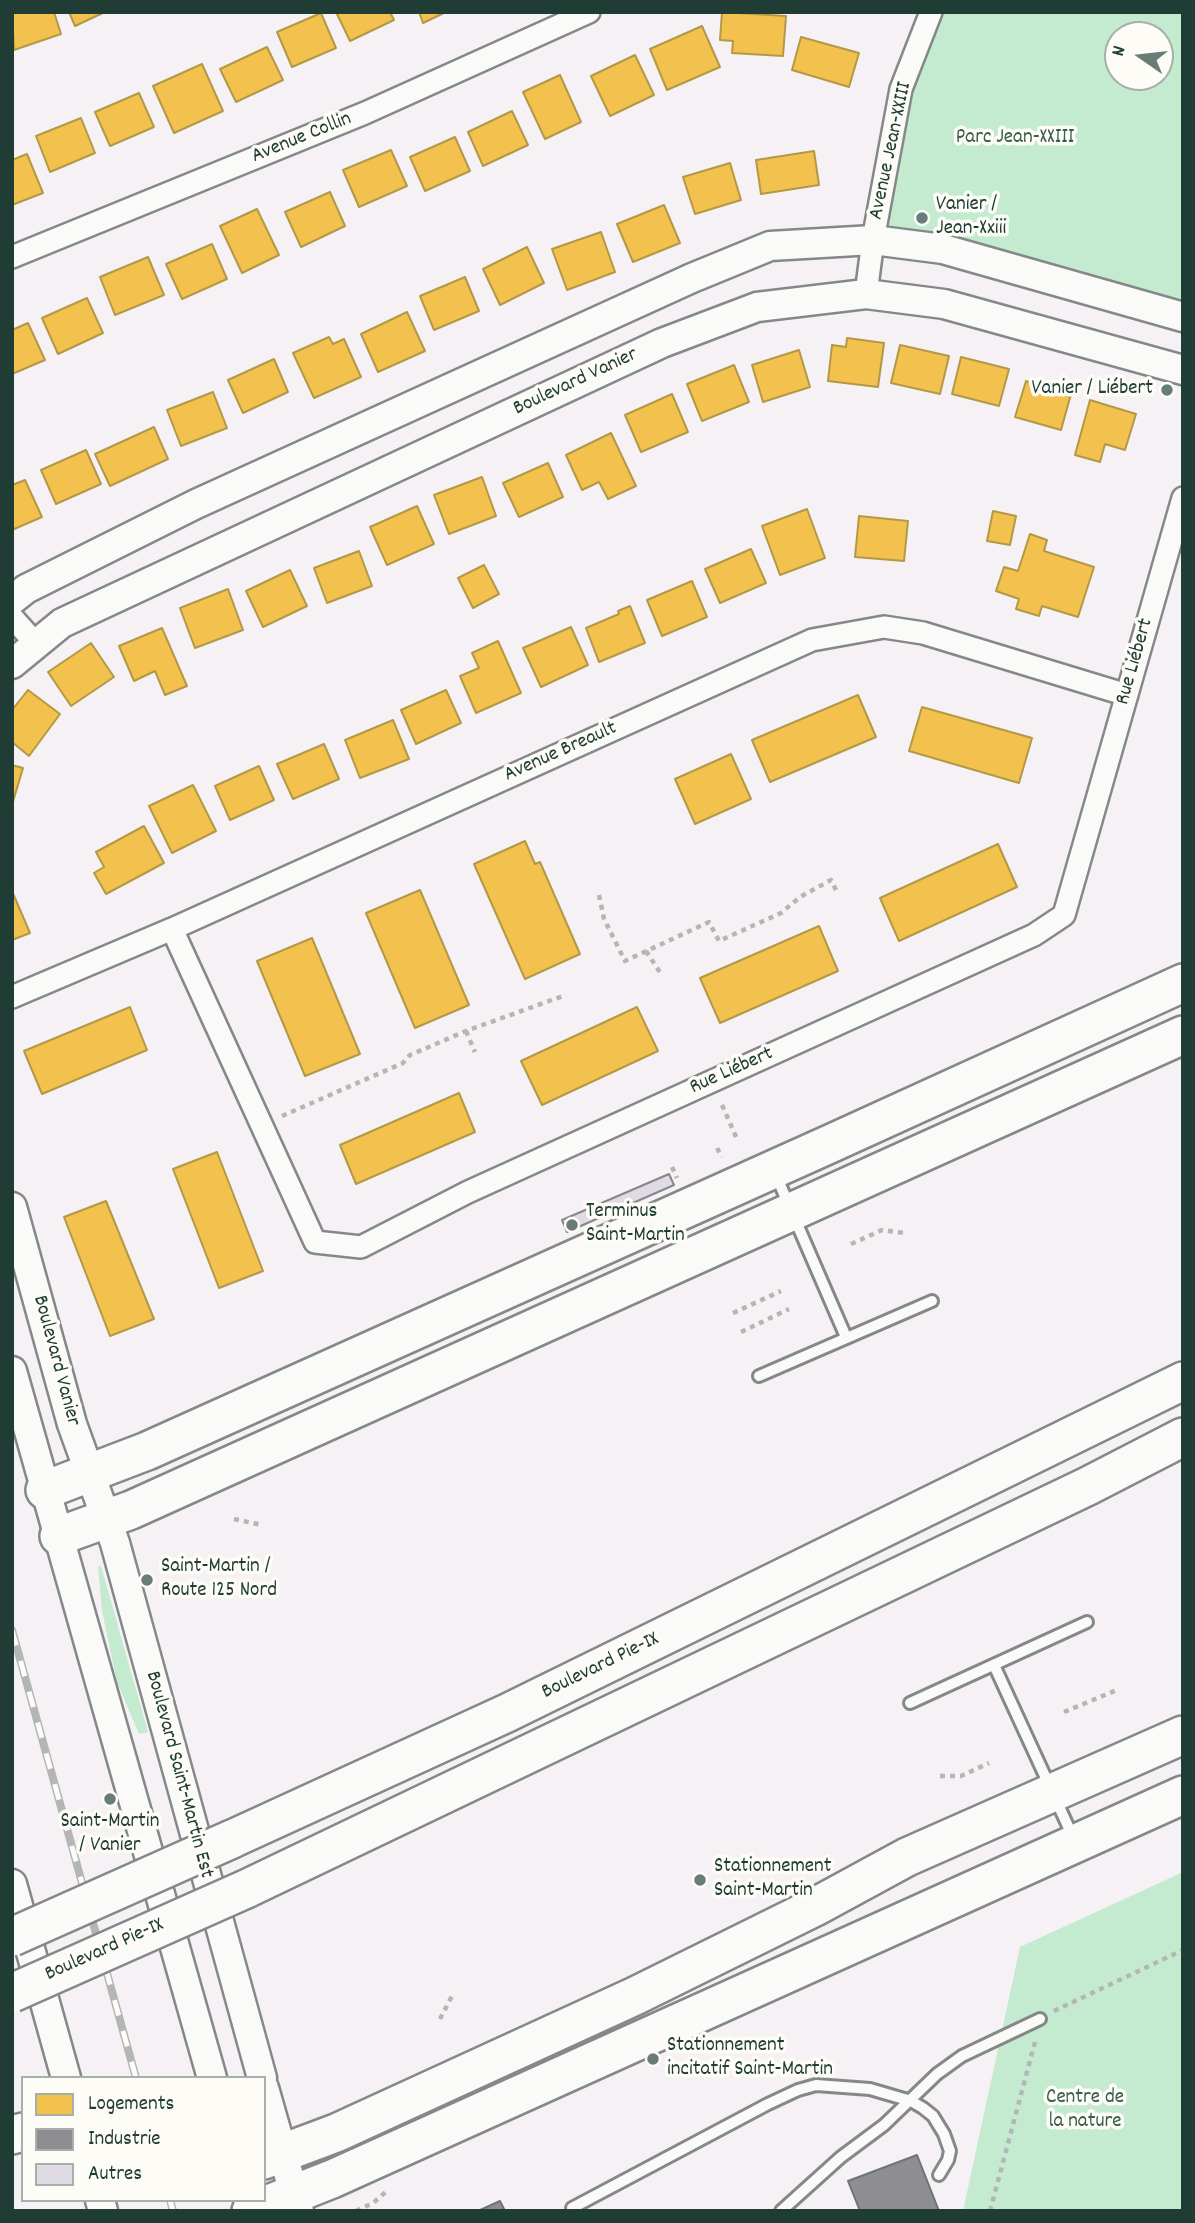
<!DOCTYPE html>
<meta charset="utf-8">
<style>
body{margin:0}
#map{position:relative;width:1195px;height:2223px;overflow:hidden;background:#f5f1f4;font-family:Dekko,sans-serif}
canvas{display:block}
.frame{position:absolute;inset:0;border:14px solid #1f3d34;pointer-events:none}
.legend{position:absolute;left:21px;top:2076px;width:245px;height:126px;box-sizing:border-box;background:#fdfcf7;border:2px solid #a4b0a9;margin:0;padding:9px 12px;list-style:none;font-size:21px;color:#1f3d34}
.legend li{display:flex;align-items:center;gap:14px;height:35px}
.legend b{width:35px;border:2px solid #a4b0a9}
.north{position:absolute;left:1104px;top:21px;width:70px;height:70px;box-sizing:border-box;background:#fdfcf7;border:2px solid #a4b0a9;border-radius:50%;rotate:284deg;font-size:19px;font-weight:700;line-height:28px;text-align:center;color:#1f3d34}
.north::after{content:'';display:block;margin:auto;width:24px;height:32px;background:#6a7c77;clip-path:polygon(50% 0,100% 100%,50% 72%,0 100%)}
</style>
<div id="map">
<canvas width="1195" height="2223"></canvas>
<div class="frame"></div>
<ul class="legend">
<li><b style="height:19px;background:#f2c14e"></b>Logements</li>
<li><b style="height:19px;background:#8d8d92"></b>Industrie</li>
<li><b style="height:19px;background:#e0dae4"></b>Autres</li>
</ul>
<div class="north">N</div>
</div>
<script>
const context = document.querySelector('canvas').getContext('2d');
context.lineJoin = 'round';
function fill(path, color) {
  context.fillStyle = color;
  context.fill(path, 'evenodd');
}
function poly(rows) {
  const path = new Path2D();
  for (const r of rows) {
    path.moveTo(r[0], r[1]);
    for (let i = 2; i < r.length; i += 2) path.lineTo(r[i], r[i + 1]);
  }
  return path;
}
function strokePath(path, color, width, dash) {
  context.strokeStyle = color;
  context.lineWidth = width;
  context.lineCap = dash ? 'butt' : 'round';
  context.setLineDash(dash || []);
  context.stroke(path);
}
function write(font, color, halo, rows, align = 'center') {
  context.font = font + ' Dekko,sans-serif';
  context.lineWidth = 7;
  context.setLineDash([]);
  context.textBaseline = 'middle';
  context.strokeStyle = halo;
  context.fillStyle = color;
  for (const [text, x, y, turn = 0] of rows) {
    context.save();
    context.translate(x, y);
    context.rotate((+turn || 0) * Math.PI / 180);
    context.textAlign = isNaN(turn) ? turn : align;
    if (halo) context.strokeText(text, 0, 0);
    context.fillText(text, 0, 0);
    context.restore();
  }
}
fill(poly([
 [937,12,1183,12,1183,307,879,226,900,104],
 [1118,35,1160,35,1160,77,1118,77],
 [101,1566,148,1732,139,1734,117,1682,102,1611,98,1567],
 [1183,1872,1183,2211,963,2211,1020,1947]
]), '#c4ead0');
const homes = poly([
 [12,12,54,12,61,34,14,50,12,12],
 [69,12,105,12,75,26,69,12],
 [336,12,390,12,394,20,350,41,336,12],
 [419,12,446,12,423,23,419,12],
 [722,12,786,16,783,56,732,53,733,41,720,40,722,12],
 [321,13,336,48,292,67,277,32,321,13],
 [702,26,720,67,667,90,650,49,702,26],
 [801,37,859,53,849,87,792,70,801,37],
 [267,47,283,80,236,102,220,69,267,47],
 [635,55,654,95,610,116,591,76,635,55],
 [202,64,223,111,174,133,153,86,202,64],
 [560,75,581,122,545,139,523,92,560,75],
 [139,93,154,127,110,146,95,112,139,93],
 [512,111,528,145,483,166,468,132,512,111],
 [81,118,95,153,50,172,36,136,81,118],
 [455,137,470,171,425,191,410,157,455,137],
 [391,150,407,186,359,207,343,170,391,150],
 [814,151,819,185,761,194,756,160,814,151],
 [27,154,43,193,12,205,12,160,27,154],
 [730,163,741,200,695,214,683,177,730,163],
 [330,192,345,226,301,247,285,212,330,192],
 [664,205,680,243,633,262,617,224,664,205],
 [257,209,279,255,242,273,220,226,257,209],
 [601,232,615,272,567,290,552,249,601,232],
 [212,244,227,279,182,299,166,264,212,244],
 [527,247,544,283,500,305,483,269,527,247],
 [148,257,164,295,115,315,100,277,148,257],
 [465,277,479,311,434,330,420,296,465,277],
 [87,298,103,333,58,354,42,318,87,298],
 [407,312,425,351,378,372,361,334,407,312],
 [28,323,45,360,12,374,12,330,28,323],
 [329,337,333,344,344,339,361,377,314,398,293,353,329,337],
 [847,338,884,343,878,387,828,381,832,345,846,347,847,338],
 [900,345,949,356,940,394,891,383,900,345],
 [799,350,810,387,763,402,752,365,799,350],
 [961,357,1009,369,999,406,952,394,961,357],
 [274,359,288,392,243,413,228,380,274,359],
 [734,365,749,402,702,421,687,384,734,365],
 [1026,381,1071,394,1061,430,1015,417,1026,381],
 [213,392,227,428,181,446,167,410,213,392],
 [672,394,688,432,641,452,625,415,672,394],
 [1090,400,1136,414,1125,450,1105,444,1100,462,1075,455,1090,400],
 [154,427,168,459,110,486,95,454,154,427],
 [611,433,636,486,608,499,599,482,582,490,566,455,611,433],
 [86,450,101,484,56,504,41,470,86,450],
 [548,463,563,497,519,517,503,483,548,463],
 [482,477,496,516,449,534,434,495,482,477],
 [25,480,42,517,12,530,12,485,25,480],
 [417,506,434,544,387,565,370,527,417,506],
 [807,509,825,558,780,575,762,526,807,509],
 [993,511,1016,516,1010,545,987,541,993,511],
 [859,516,908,521,904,561,855,557,859,516],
 [1030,534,1047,540,1044,551,1094,567,1078,617,1042,606,1039,616,1016,609,1019,599,996,591,1004,567,1018,571,1030,534],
 [751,549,766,583,720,603,705,569,751,549],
 [359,551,372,586,327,603,314,568,359,551],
 [484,565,499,594,473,608,458,578,484,565],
 [290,570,307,606,263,627,246,591,290,570],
 [692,581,707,617,662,636,647,600,692,581],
 [228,589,243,630,195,648,180,608,228,589],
 [630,606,645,643,599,662,586,628,619,614,618,611,630,606],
 [571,627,588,665,541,687,523,648,571,627],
 [162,628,187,686,165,695,155,671,134,681,119,646,162,628],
 [498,641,521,693,476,713,460,676,479,668,472,653,498,641],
 [91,643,114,677,71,706,48,672,91,643],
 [28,690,60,714,29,756,12,742,12,710,28,690],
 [446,690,461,723,416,744,401,710,446,690],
 [858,695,876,737,770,782,752,740,858,695],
 [922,707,1032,738,1019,783,909,751,922,707],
 [393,720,409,759,360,778,345,740,393,720],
 [324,744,339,779,293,799,277,764,324,744],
 [731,754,751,799,695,824,675,779,731,754],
 [12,765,23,768,12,805,12,765],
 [259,766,274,800,230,820,215,786,259,766],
 [193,785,216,831,172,853,149,806,193,785],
 [144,826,164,863,106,894,94,873,104,867,96,852,144,826],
 [525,841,535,864,540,862,580,954,525,979,474,864,525,841],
 [998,844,1017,887,899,941,880,898,998,844],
 [420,890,469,1005,415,1028,366,913,420,890],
 [12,891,30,933,12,940,12,891],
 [819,926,838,971,720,1023,700,978,819,926],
 [312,938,360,1054,305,1076,257,961,312,938],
 [130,1007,147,1050,42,1094,24,1051,130,1007],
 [637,1007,658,1051,542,1105,521,1061,637,1007],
 [459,1093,475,1132,356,1184,340,1145,459,1093],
 [217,1152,263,1271,219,1288,173,1169,217,1152],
 [106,1201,154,1319,110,1336,64,1217,106,1201]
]);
fill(homes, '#f2c14e');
strokePath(homes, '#b39946', 2);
const industry = poly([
 [917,2155,939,2211,860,2211,848,2181,917,2155],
 [500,2201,505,2211,478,2211,500,2201]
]);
fill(industry, '#8d8d92');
strokePath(industry, '#6c7576', 2);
const building = poly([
 [669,1174,674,1185,567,1232,562,1220,669,1174]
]);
fill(building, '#e0dae4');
strokePath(building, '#858888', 2);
const lane = poly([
 [775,1173,846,1337],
 [759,1376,932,1301],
 [994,1665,1073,1837],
 [910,1703,1087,1622],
 [574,2211,572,2208,768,2104,798,2090,816,2085,870,2089,911,2101,923,2108,933,2116,944,2134,950,2151,948,2160,939,2175],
 [781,2211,841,2157,884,2125,937,2074,962,2056,1040,2019]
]);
const street = poly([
 [12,257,365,113,589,12],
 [866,294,873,240,901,89,931,12],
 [12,617,36,644],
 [172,929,315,1242,361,1247,468,1192,1034,935,1064,915,1183,498],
 [12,997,172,929,812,640,884,627,923,633,1127,695]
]);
const secondary = poly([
 [12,600,26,589,196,504,692,278,770,246,873,240,943,249,1183,317],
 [12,664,62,623,662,343,757,307,866,294,944,304,1183,370],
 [12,1207,72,1424,115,1543,262,2078],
 [12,1371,212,2078],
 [12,1884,66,2078],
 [264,2088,299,2211],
 [100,2200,103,2211]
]);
const highway = poly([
 [45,1490,147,1451,832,1143,1183,983],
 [59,1536,131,1510,1183,1035],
 [232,1839,507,1713,1183,1381],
 [246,1889,1088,1486,1183,1437],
 [12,2135,23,2132],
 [264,2160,336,2133,635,1996,815,1907,907,1857,1183,1735],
 [251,2211,332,2179,1183,1795]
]);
strokePath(lane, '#858888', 16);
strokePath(street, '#858888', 26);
strokePath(secondary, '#858888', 33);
strokePath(highway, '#858888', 42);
strokePath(poly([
 [599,895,604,919,625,961,709,922,719,941,781,913,800,897,831,880,837,892],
 [646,951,661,974],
 [466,1031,475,1052],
 [722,1105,737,1139],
 [282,1116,403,1063,410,1055,466,1031,563,996],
 [717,1148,722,1157],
 [672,1167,677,1178],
 [851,1244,882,1230,904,1233],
 [733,1313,781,1291],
 [741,1332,789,1309],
 [234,1519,262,1525],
 [1064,1712,1117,1690],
 [940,1776,961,1776,989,1763],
 [1054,2011,1183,1950],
 [440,2019,453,1994],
 [356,2211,373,2203,388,2190],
 [990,2211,1035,2042]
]), '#b4b6b5', 4.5, [5, 5]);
strokePath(lane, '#fafaf8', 10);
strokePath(street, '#fafaf8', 21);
strokePath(secondary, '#fafaf8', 28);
strokePath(highway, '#fafaf8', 37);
const rail = poly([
 [12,1630,136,2078],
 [170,2200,173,2211]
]);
strokePath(rail, '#b4b6b5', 8);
strokePath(rail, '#fdfcf7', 5, [16]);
const highwayBridge = poly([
 [12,1937,232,1839],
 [12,1993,246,1889]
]);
strokePath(highwayBridge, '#858888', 42, []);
strokePath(highwayBridge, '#fafaf8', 37);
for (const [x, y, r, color] of [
 [922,218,7,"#6a7c77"],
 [1167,390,7,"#6a7c77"],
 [572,1225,7,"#6a7c77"],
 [147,1580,7,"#6a7c77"],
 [110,1799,7,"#6a7c77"],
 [700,1880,7,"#6a7c77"],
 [653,2059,7,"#6a7c77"]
]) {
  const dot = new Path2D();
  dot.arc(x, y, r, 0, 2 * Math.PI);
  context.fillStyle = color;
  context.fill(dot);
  strokePath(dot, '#fdfcf7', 2.5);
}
write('21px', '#1f3d34', '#fdfcf7', [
 ["Avenue Collin",302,139,-22],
 ["Avenue Jean-XXIII",892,151,-78],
 ["Boulevard Vanier",576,383,-25],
 ["Rue Liébert",1136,662,-74],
 ["Avenue Breault",561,753,-24],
 ["Rue Liébert",732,1072,-24],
 ["Boulevard Vanier",55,1361,75],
 ["Boulevard Pie-IX",601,1667,-26],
 ["Boulevard Saint-Martin Est",178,1775,75],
 ["Boulevard Pie-IX",105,1951,-24]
]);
write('21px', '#385e4d', '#fdfcf7', [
 ["Parc Jean-XXIII",1015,139],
 ["Centre de",1085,2099],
 ["la nature",1085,2123]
]);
write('21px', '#1f3d34', '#fdfcf7', [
 ["Vanier /",936,206],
 ["Jean-Xxiii",936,230],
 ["Vanier / Liébert",1153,390,"right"],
 ["Terminus",586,1213],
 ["Saint-Martin",586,1237],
 ["Saint-Martin /",161,1568],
 ["Route 125 Nord",161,1592],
 ["Saint-Martin",110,1823,"center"],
 ["/ Vanier",110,1847,"center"],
 ["Stationnement",714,1868],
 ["Saint-Martin",714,1892],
 ["Stationnement",667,2047],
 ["incitatif Saint-Martin",667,2071]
], 'left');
</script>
